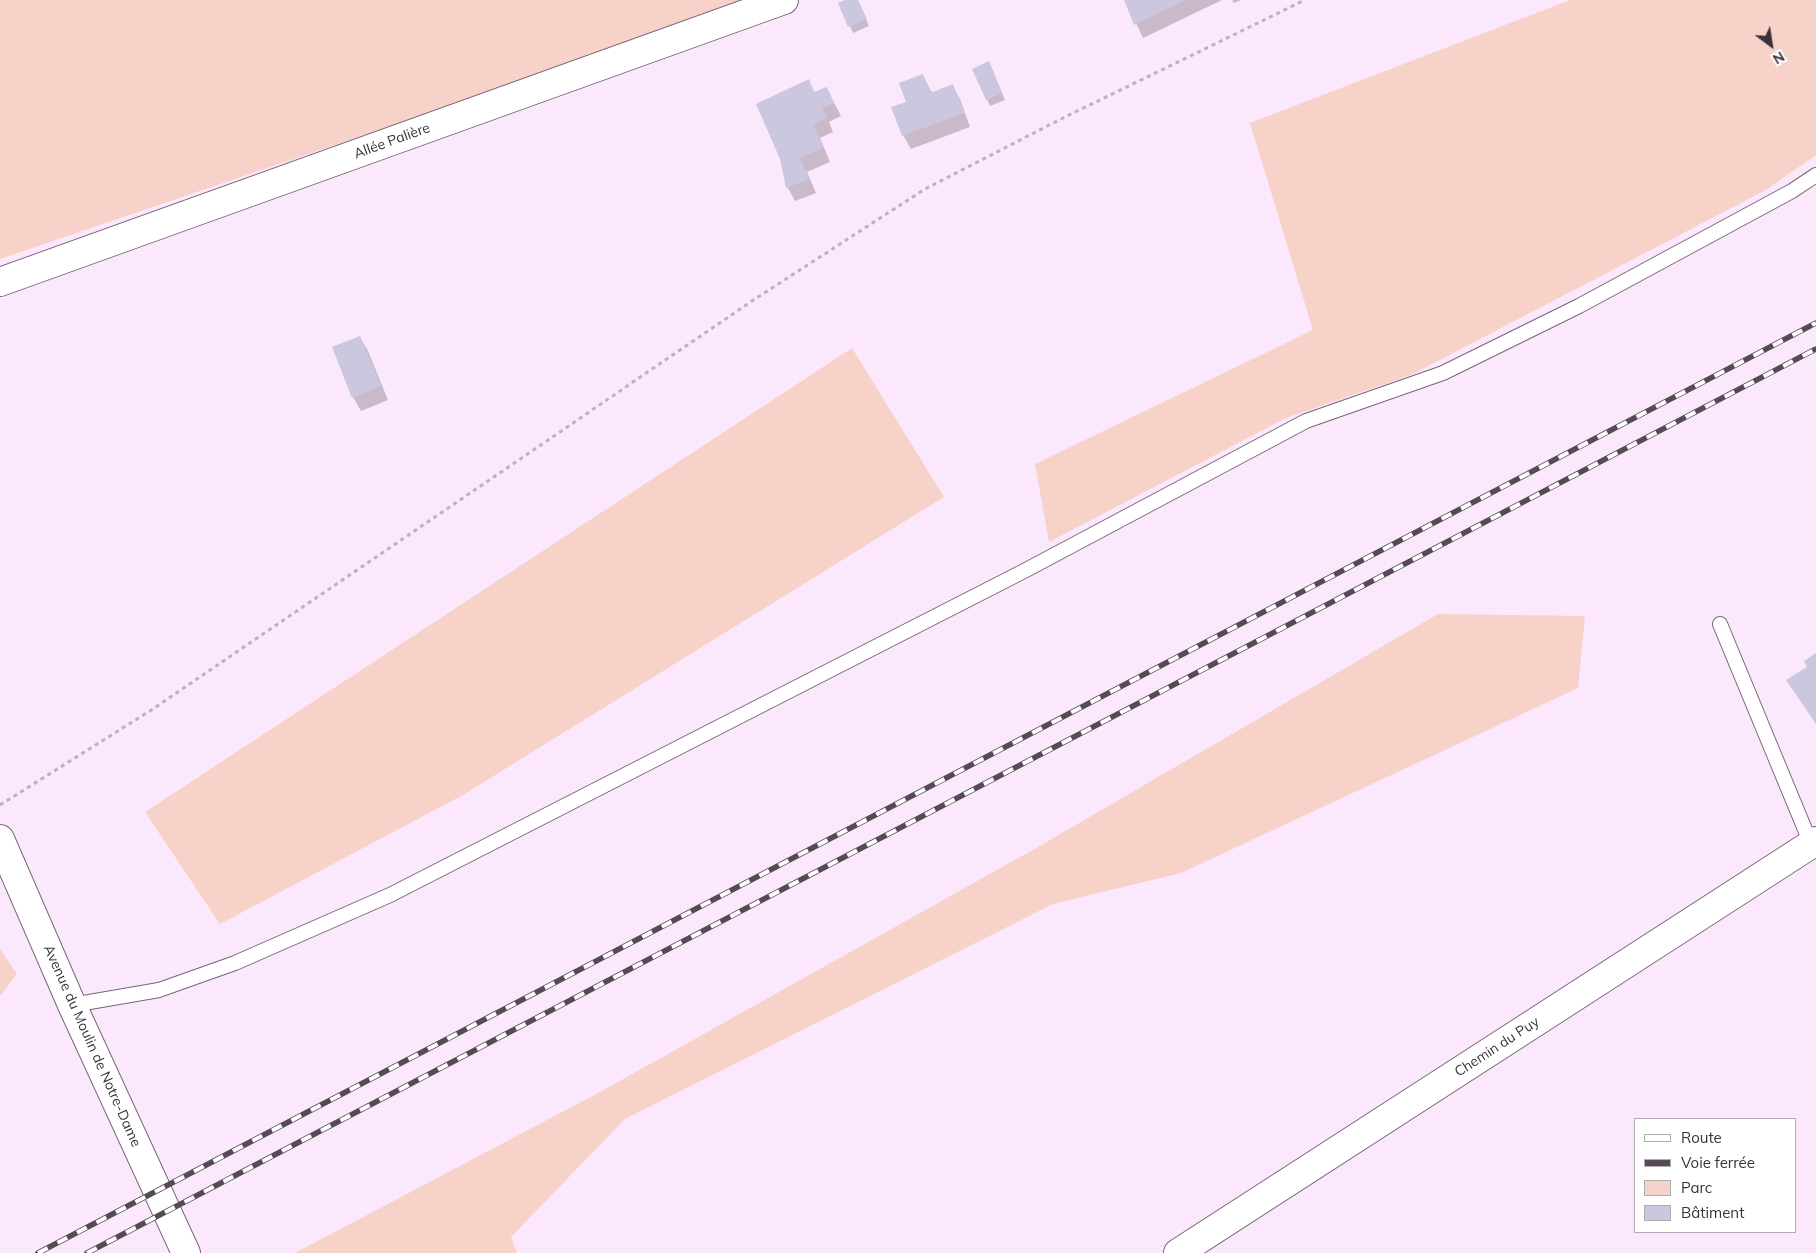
<!DOCTYPE html>
<meta charset="utf-8">
<style>
body{margin:0}
#map{position:relative;width:1816px;height:1253px;overflow:hidden;background:#fce8fc;font-family:Mulish,sans-serif}
canvas{display:block}
.legend{position:absolute;left:1634px;top:1118px;width:162px;height:115px;box-sizing:border-box;background:#fff;border:1px solid #b0adb0;margin:0;padding:6px 9px;list-style:none;font-size:15px;color:#393239}
.legend li{display:flex;align-items:center;gap:10px;height:25px}
.legend b{width:25px;border:1px solid #b0adb0}
.north{position:absolute;left:1746px;top:20px;width:50px;height:50px;-webkit-text-stroke:4px #fff;paint-order:stroke;rotate:149deg;font-size:14px;font-weight:700;line-height:20px;text-align:center;color:#393239}
.north::after{content:'';display:block;margin:auto;width:18px;height:22px;background:#393239;clip-path:polygon(50% 0,100% 100%,50% 72%,0 100%)}
</style>
<div id="map">
<canvas width="1816" height="1253"></canvas>
<ul class="legend">
<li><b style="height:6px;background:#fff"></b>Route</li>
<li><b style="height:6px;background:#544b54"></b>Voie ferrée</li>
<li><b style="height:14px;background:#f7d2c8"></b>Parc</li>
<li><b style="height:14px;background:#cac7df"></b>Bâtiment</li>
</ul>
<div class="north">N</div>
</div>
<script>
const context = document.querySelector('canvas').getContext('2d');
context.lineJoin = 'round';
function fill(path, color) {
  context.fillStyle = color;
  context.fill(path, 'evenodd');
}
function poly(rows) {
  const path = new Path2D();
  for (const r of rows) {
    path.moveTo(r[0], r[1]);
    for (let i = 2; i < r.length; i += 2) path.lineTo(r[i], r[i + 1]);
  }
  return path;
}
function strokePath(path, color, width, dash) {
  context.strokeStyle = color;
  context.lineWidth = width;
  context.lineCap = dash ? 'butt' : 'round';
  context.setLineDash(dash || []);
  context.stroke(path);
}
function write(font, color, halo, rows, align = 'center') {
  context.font = font + ' Mulish,sans-serif';
  context.lineWidth = 4;
  context.setLineDash([]);
  context.textBaseline = 'middle';
  context.strokeStyle = halo;
  context.fillStyle = color;
  for (const [text, x, y, turn = 0] of rows) {
    context.save();
    context.translate(x, y);
    context.rotate((+turn || 0) * Math.PI / 180);
    context.textAlign = isNaN(turn) ? turn : align;
    if (halo) context.strokeText(text, 0, 0);
    context.fillText(text, 0, 0);
    context.restore();
  }
}
fill(poly([
 [0,0,745,0,623,47,0,259],
 [1570,0,1816,0,1816,155,1766,190,1411,375,1286,418,1049,542,1035,464,1313,330,1250,123],
 [852,348,944,497,463,795,220,924,145,812],
 [1438,614,1585,616,1578,688,1181,873,1053,904,625,1119,511,1237,517,1253,295,1253,600,1092,1038,847],
 [0,949,17,974,0,996]
]), '#f7d2c8');
fill(poly([
 [848,0,858,0,869,26,853,33,850,26],
 [1125,0,1222,0,1143,38],
 [1232,0,1241,0,1234,3],
 [992,69,1005,100,990,106,974,70],
 [923,76,932,93,952,86,960,99,970,127,911,149,903,135,907,103],
 [827,89,841,116,829,122,833,132,820,138,830,162,807,172,816,193,795,201,788,188,781,159,814,94],
 [360,337,368,351,388,400,361,411,353,397]
]), '#0003');
fill(poly([
 [845,0,858,0,867,19,848,27,838,3],
 [1124,0,1186,0,1134,25],
 [989,61,1002,93,986,100,972,69],
 [923,74,930,93,953,84,964,113,902,136,891,107,906,102,899,83],
 [809,79,814,92,827,87,834,103,822,108,827,118,813,124,823,148,800,158,809,179,786,188,780,159,756,104],
 [360,336,381,386,352,398,332,347],
 [1816,653,1816,724,1786,680,1807,667,1804,661]
]), '#cac7df');
const service = poly([
 [1720,624,1811,844],
 [72,1005,159,990,235,963,390,895,1026,570,1306,421,1443,373,1579,306,1792,191,1816,175]
]);
const minor = poly([
 [0,282,784,0],
 [0,839,72,1005,186,1253],
 [1178,1253,1816,841]
]);
strokePath(service, '#767', 16);
strokePath(minor, '#767', 30);
strokePath(poly([
 [0,805,153,709,755,299,925,189,1063,118,1305,0]
]), '#bfafbf', 3, [4, 4]);
strokePath(service, '#fff', 14);
strokePath(minor, '#fff', 28);
const rail = poly([
 [38,1253,1816,323],
 [87,1253,1816,349]
]);
strokePath(rail, '#544b54', 5.5);
strokePath(rail, '#fff', 4, [11]);
write('14px', '#393239', '#fff', [
 ["Allée Palière",392,141,-20],
 ["Avenue du Moulin de Notre-Dame",92,1046,66],
 ["Chemin du Puy",1497,1047,-33]
]);
</script>
